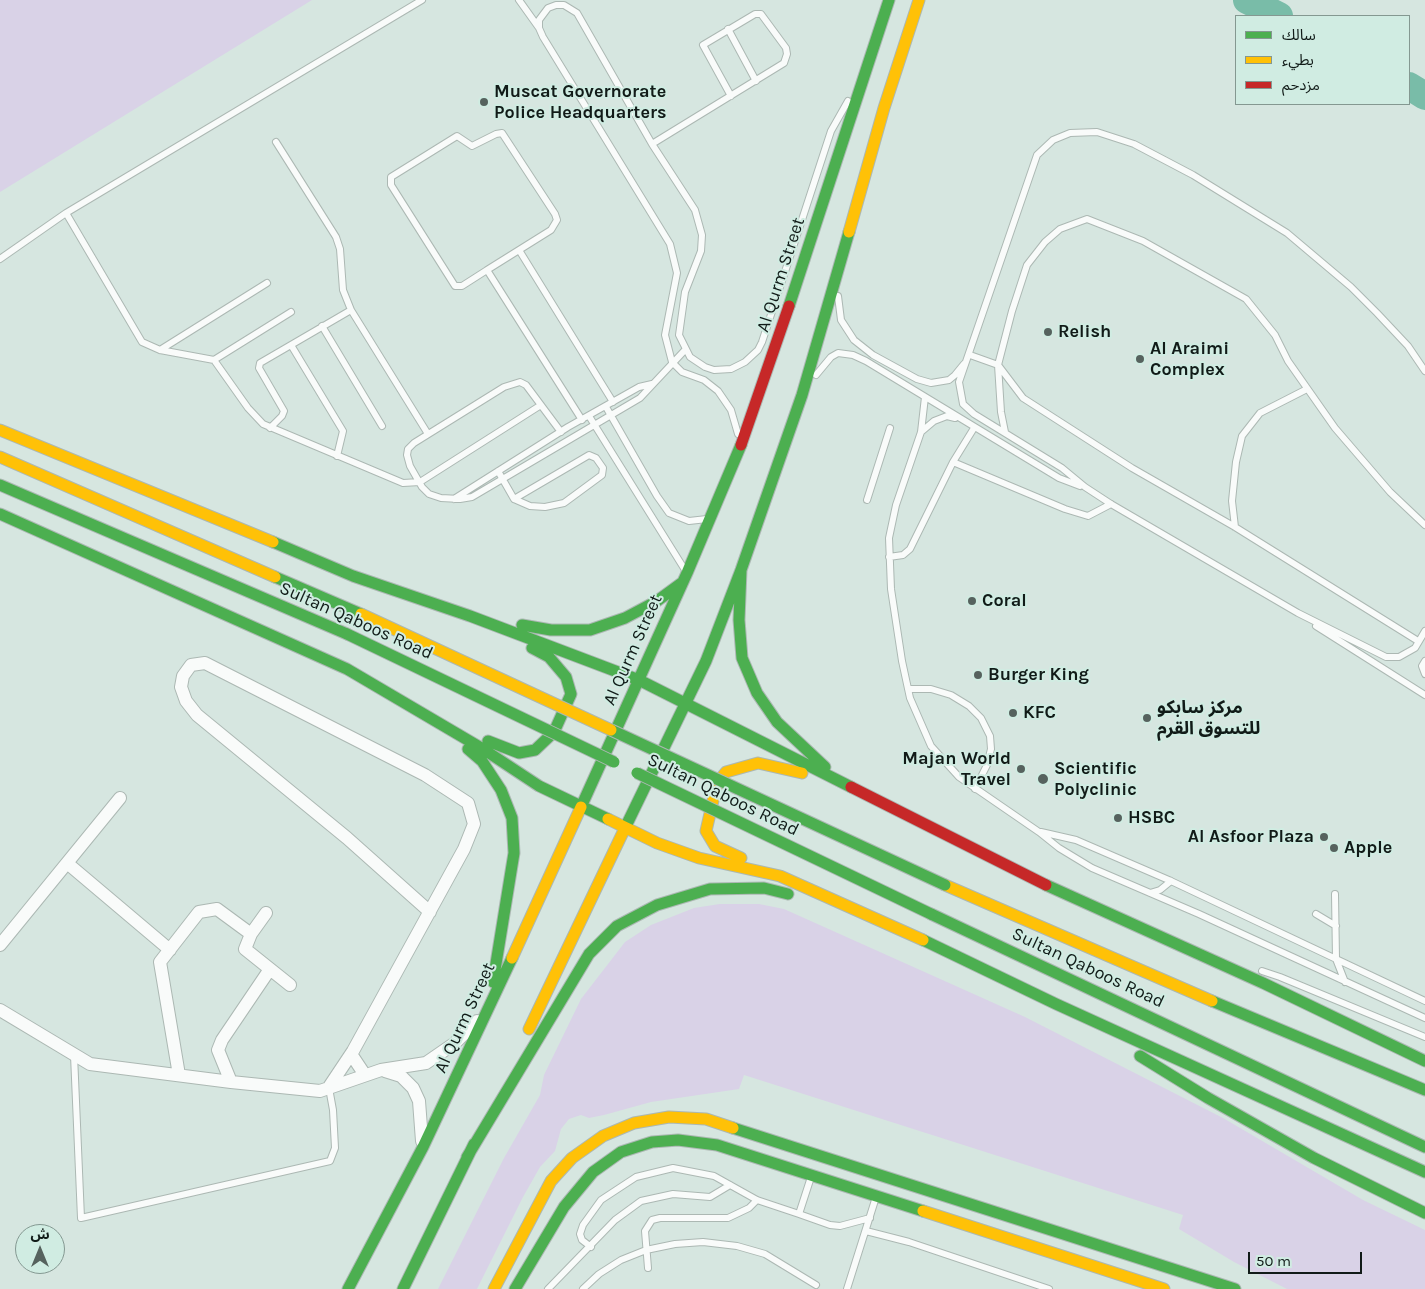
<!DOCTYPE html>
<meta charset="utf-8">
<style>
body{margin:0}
#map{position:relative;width:1425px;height:1289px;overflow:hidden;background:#d6e6e0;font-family:Karla,"Noto Sans Arabic",sans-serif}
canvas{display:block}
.legend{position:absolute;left:1235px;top:15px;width:175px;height:90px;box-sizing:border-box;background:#d0ece2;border:1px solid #849891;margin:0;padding:6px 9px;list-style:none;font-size:15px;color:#111b18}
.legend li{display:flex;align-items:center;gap:10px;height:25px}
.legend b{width:25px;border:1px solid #849891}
.north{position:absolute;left:15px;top:1224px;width:50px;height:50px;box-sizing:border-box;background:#d0ece2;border:1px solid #849891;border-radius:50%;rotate:0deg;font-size:14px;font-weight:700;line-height:20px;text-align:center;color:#111b18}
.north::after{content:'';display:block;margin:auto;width:18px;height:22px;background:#56625e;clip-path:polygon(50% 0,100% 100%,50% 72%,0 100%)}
.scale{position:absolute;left:1248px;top:1252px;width:114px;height:22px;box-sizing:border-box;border:2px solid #111b18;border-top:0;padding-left:6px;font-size:15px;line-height:18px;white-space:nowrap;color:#111b18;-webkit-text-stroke:4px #d0ece2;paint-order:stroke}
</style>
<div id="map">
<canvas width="1425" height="1289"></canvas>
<ul class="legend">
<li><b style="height:6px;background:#4caf50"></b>سالك</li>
<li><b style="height:6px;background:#ffc107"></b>بطيء</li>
<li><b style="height:6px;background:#c62828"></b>مزدحم</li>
</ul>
<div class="north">ش</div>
<div class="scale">50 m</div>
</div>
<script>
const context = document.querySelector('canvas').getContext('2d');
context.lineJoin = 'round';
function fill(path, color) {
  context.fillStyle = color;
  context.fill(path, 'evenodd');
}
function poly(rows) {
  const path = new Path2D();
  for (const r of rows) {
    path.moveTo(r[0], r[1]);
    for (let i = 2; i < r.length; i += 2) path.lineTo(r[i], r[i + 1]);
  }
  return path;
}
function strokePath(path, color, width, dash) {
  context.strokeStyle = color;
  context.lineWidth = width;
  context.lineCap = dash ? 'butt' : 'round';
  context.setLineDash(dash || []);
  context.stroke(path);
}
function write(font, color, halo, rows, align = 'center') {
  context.font = font + ' Karla,"Noto Sans Arabic",sans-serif';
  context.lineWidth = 4;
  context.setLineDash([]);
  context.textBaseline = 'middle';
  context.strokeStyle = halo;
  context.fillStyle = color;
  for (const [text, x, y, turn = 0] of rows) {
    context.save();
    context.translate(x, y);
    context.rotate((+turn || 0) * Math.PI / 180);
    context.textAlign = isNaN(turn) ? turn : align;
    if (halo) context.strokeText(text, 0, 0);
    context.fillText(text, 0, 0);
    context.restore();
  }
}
fill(poly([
 [0,0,312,0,0,192],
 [720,904,759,904,784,909,1025,1017,1223,1118,1363,1200,1425,1230,1425,1289,1287,1289,1234,1262,1179,1229,1183,1215,744,1075,739,1089,651,1102,604,1115,589,1118,581,1115,569,1119,561,1129,555,1151,540,1167,523,1197,477,1289,438,1289,504,1158,540,1095,544,1075,581,999,625,942,651,925,694,908]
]), '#d9d2e7');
strokePath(poly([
 [1247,0,1279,16],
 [1409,86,1425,96]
]), '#79bca8', 28);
const lane = poly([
 [519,0,539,28],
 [728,29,756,81],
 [276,142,336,237,340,249,343,290,351,310],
 [652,144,784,63,787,54,786,48,761,14,755,14,703,45,731,96],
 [66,213,142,342,160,350,214,360,248,408,263,424,403,483,420,482,541,405],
 [0,259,66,213,422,0],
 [487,270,462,286,455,286,391,185,391,177,457,136,472,146,496,134,502,133,555,214,557,220,551,230,519,250],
 [838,296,841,320,854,340,873,355,917,379,931,383,949,380,955,375,964,364],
 [322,326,382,426],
 [291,345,343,431,337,456],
 [160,350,267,283],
 [970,355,998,365,1023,398,1132,468,1235,527,1418,641],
 [214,360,291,312],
 [1425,371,1408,346,1377,313,1351,287,1287,233,1193,175,1134,144,1097,132,1070,133,1053,140,1037,155,959,382,963,404,974,414,1062,468,1085,487,1111,504,1298,613,1386,657,1399,657,1415,648,1425,631],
 [816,375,831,357,838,353,853,355,866,361,1059,478,1080,486],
 [925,397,921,432,896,505,889,538,891,589,902,661,910,698,931,746,959,777,1039,832,1059,848,1092,868,1199,914,1425,1018],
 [606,407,657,496,669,513,689,521,707,519],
 [589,416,685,570],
 [582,420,487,270,519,250,613,402],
 [270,428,282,416,284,411,259,368,260,363,351,310,428,434],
 [974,428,953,462,1065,509,1088,516,1111,504],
 [561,432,526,385,520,382,504,387,414,443,408,449,407,455,410,466,422,487,429,494,441,498,460,499,472,497,640,398,685,350],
 [921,432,934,421,947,416,955,418],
 [1005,432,1001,412,998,365,1012,311,1027,265,1045,242,1060,229,1087,219,1143,241,1246,299,1275,335,1288,361,1335,428,1390,492,1425,525],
 [738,434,731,410,718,391,704,380,682,372,672,362,665,335,677,273,670,244,543,37,539,28,539,20,548,8,556,5,564,5,577,13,652,144,695,210,702,235,701,251,685,292,679,335,690,357,705,367,714,370,731,369,745,362,758,350,762,342,831,131,848,101],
 [498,471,514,499,530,506,545,507,564,503,602,475,603,468,596,458,589,455,514,499],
 [454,499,568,427,639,387,652,384],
 [867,500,890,428],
 [1235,527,1232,501,1236,462,1242,436,1260,413,1307,389],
 [889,557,903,555,910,549,953,462],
 [1316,626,1425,695],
 [1425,661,1422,666,1425,674],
 [909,689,931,689,951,695,969,706,981,718,990,736,991,749,987,765,975,789],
 [1041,832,1076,840,1171,881,1425,1001],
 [1150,893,1160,890,1171,881],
 [1335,894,1336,959,1345,982],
 [1316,914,1336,926],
 [1262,971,1280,977,1425,1037],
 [74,1055,81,1218,330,1161,335,1148,333,1110,329,1088],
 [811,1177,799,1214,830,1225,840,1226,870,1218],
 [866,1231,909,1242,1049,1289],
 [591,1247,582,1240,580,1234,583,1225,601,1200,636,1177,673,1168,714,1176,757,1200,799,1214],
 [648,1268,645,1231,652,1220,660,1218,728,1218,749,1208,757,1200],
 [548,1289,615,1220,641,1201,673,1194,710,1197,730,1185],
 [583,1289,599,1274,621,1260,646,1250,675,1244,703,1242,737,1246,765,1254,816,1285],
 [847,1289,876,1197]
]);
const street = poly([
 [67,863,170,950],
 [266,913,251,934,245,949,290,985],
 [0,945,120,798],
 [0,1010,90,1064,231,1082,320,1091,381,1070,426,1063,455,1043,477,1021],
 [351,1054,365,1075],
 [385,1071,401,1076,413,1088,419,1101,422,1141],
 [179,1075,160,962,199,912,217,909,251,934],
 [231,1082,218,1050,222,1040,270,969],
 [329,1087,353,1051,464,849,474,824,468,803,425,775,205,663,191,665,183,676,181,687,186,701,197,715,347,838,430,912]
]);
const fast = poly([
 [789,306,889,0],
 [0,485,347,634],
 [0,514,347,669,483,749,539,786,608,819],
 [273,542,353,576,470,616,639,680,851,787],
 [741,570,739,620,742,658,757,693,777,722,825,767],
 [275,577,361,614],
 [522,625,551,630,590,630,625,618,657,601,683,582],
 [488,741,519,753,535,750,554,732,571,694,566,677,549,657,532,648],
 [468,749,482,761,501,790,512,818,514,853,493,982],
 [581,807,687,573,741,445],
 [625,828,706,661,741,570,802,395,849,232],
 [1046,885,1263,983,1425,1061],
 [931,914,1425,1147],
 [923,940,1056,1004,1425,1172],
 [1212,1001,1425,1090],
 [1140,1056,1208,1098,1314,1158,1425,1213],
 [733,1128,1235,1289],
 [467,1157,589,954,617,926,657,905,710,889,764,888,788,894],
 [348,1289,423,1147,512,958],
 [403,1289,474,1144],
 [515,1289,564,1207,593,1172,621,1152,652,1142,678,1140,717,1145,923,1211]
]);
const slow = poly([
 [849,232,884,108,919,0],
 [0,430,273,542],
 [0,457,275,577],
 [608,819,657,843,699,858,780,876,923,940],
 [741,858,715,846,706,831,717,783,726,772,758,763,802,773],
 [945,885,1212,1001],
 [512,958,581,807],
 [529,1029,625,828],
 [923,1211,1164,1289],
 [494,1289,551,1181,572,1158,603,1136,634,1123,669,1117,706,1119,733,1128]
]);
const jam = poly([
 [741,445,789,306],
 [851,787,1046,885]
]);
strokePath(lane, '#acb8b3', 8);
strokePath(street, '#acb8b3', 14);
strokePath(fast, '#acb8b3', 13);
strokePath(slow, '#acb8b3', 13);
strokePath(jam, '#acb8b3', 13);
strokePath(lane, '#f9fbfa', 6);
strokePath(street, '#f9fbfa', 12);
strokePath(fast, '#4caf50', 11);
strokePath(slow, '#ffc107', 11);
strokePath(jam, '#c62828', 11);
const fastBridge = poly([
 [347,634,614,762],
 [611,730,945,885],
 [637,773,931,914]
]);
const slowBridge = poly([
 [361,614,611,730]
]);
strokePath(fastBridge, '#acb8b3', 13, []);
strokePath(slowBridge, '#acb8b3', 13, []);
strokePath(fastBridge, '#4caf50', 11);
strokePath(slowBridge, '#ffc107', 11);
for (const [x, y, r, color] of [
 [484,102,5,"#56625e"],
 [1048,332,5,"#56625e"],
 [1140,359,5,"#56625e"],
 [972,601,5,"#56625e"],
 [978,675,5,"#56625e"],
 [1013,713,5,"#56625e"],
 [1147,718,5,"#56625e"],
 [1021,769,5,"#56625e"],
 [1043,779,6,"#56625e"],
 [1118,818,5,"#56625e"],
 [1324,837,5,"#56625e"],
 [1334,848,5,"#56625e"]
]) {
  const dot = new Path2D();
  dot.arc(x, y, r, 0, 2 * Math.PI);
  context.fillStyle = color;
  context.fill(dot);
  strokePath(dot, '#d0ece2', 2);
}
write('bold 18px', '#111b18', '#d0ece2', [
 ["Muscat Governorate",494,92],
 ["Police Headquarters",494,113],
 ["Relish",1058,332],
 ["Al Araimi",1150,349],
 ["Complex",1150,370],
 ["Coral",982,601],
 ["Burger King",988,675],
 ["مركز سابكو",1157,708],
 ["للتسوق القرم",1157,729],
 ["KFC",1023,713],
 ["Majan World",1011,759,"right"],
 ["Travel",1011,780,"right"],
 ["Scientific",1054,769],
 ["Polyclinic",1054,790],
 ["HSBC",1128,818],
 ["Al Asfoor Plaza",1314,837,"right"],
 ["Apple",1344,848]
], 'left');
write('18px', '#111b18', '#d0ece2', [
 ["Al Qurm Street",781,275,-72],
 ["Sultan Qaboos Road",356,621,24],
 ["Al Qurm Street",633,650,-66],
 ["Sultan Qaboos Road",723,795,26],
 ["Sultan Qaboos Road",1088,968,25],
 ["Al Qurm Street",465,1018,-65]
]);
</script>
